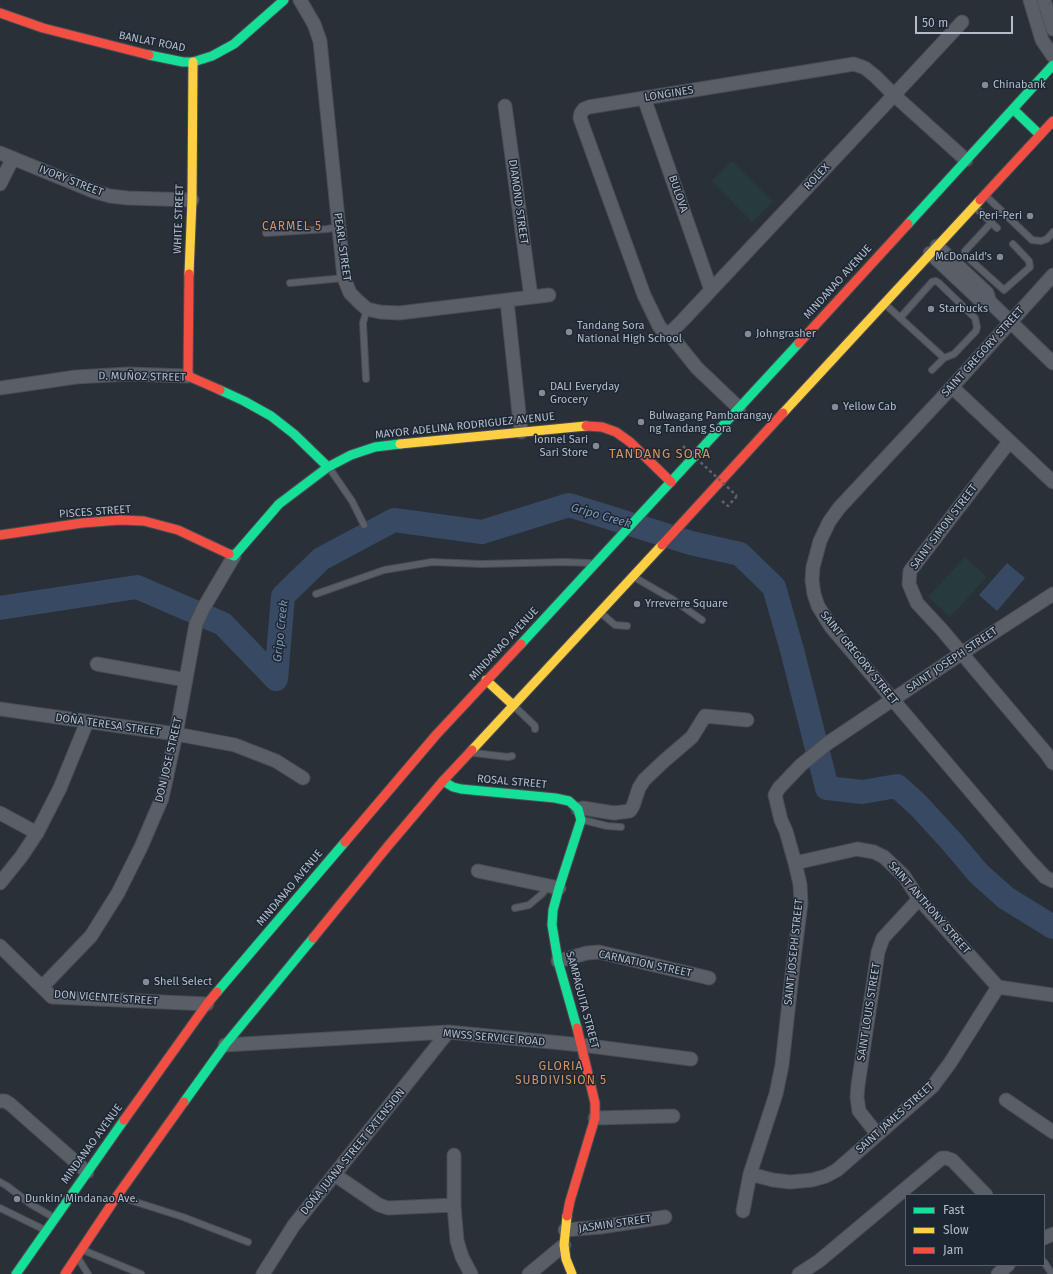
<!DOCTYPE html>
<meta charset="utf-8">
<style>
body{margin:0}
#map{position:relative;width:1053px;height:1274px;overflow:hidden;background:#2a3038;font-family:"Fira Sans",sans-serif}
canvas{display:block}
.legend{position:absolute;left:905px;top:1194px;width:140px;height:72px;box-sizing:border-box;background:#1d2633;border:1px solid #59626f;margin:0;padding:5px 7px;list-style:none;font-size:12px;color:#b4bcc9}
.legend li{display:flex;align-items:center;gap:8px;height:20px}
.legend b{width:20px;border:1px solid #59626f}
.scale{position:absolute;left:915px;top:16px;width:98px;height:18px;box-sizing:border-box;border:2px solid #b4bcc9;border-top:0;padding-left:5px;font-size:12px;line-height:14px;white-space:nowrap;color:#b4bcc9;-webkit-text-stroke:3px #1d2633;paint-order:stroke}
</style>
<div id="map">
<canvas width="1053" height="1274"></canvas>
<ul class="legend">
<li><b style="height:5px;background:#16e098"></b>Fast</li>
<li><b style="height:5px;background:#ffcf43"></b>Slow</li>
<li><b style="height:5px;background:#f24e42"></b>Jam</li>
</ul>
<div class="scale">50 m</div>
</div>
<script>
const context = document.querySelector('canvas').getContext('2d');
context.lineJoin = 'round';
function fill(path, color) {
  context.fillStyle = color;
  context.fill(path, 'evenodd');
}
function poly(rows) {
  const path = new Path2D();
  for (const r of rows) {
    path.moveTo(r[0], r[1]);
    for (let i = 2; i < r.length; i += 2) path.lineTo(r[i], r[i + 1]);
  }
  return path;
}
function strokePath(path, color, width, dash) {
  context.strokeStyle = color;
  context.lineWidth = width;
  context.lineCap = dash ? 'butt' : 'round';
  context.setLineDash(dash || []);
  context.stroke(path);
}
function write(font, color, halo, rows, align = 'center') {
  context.font = font + ' "Fira Sans",sans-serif';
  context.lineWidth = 3;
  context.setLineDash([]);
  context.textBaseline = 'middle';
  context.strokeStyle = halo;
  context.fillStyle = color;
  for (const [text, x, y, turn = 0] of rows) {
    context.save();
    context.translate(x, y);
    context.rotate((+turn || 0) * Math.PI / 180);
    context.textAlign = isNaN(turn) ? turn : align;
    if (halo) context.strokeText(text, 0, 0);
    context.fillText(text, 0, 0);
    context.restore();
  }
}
fill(poly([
 [732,161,773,202,752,222,712,181],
 [965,557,987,577,950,617,928,597]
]), '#273a3e');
fill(poly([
 [1007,563,1025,578,997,611,979,595]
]), '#384963');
strokePath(poly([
 [0,608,137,587,223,624,276,679,283,596,321,559,394,520,482,532,569,505,691,543,740,554,774,587,792,650,827,788,862,792,897,786,918,805,951,841,979,874,1006,898,1053,927]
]), '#384963', 24);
const lane = poly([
 [987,197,1032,240,1041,241,1047,239,1053,232],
 [976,208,997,228],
 [991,223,965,251,965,254,966,256,1004,290,1030,267,1029,261,1013,244],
 [266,233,327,229,339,227],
 [290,283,344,278],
 [886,305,944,358],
 [900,318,932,282,936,281,939,283,975,318,977,327,976,331,954,354,944,358,932,370],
 [366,379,363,323,367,309],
 [330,469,352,501,364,525],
 [634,577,672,599,702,620],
 [316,594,384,570,432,562,481,564,565,562,589,563],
 [601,613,615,625,627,626],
 [514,706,535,726,535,729],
 [474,753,508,757,512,756],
 [583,820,607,826,621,827],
 [515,908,529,905,542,894,548,886],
 [0,1182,7,1186,32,1205,53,1217],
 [120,1197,183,1217,248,1242],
 [0,1208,43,1229],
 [83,1250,141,1274],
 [78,1258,88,1274],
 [1044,1262,1052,1274]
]);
const street = poly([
 [300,0,314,24,320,41,344,278,350,293,359,302,367,309,380,312,399,313,549,295],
 [1030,0,1042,40,1053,56],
 [1044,0,1053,29],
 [962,22,894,95,683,320,672,331,668,332,663,331,659,326,644,295,580,118,581,113,584,109,589,107,854,64,865,68,875,76,894,95,966,160],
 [644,98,711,290],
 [505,106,531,297],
 [0,153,93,191,110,196,128,198,192,200],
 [0,184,13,158],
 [937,246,987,293,990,302,1053,363],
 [930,253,980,300,990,302],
 [1053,275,952,387,839,508,829,522,820,541,813,567,812,580,814,594,818,606,831,627,1029,860,1045,877,1053,881],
 [507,301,521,432],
 [668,332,697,368,739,408],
 [952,387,1053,482],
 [0,388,76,377,128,374,188,376],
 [1009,442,910,571,909,584,917,603,942,630,1046,753,1053,763],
 [97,664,186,680],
 [0,709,176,734,235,745,276,761,303,778],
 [578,809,583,808,614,813,630,811,633,806,639,788,644,780,664,761,692,737,705,716,747,720],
 [0,813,37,833],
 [795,863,857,849,874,852,884,857,904,876,919,899,998,987,1053,995],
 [478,871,559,888],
 [0,883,21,857,37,833,60,788,87,722],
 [0,946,52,997,207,1004],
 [558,961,587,953,599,952,709,978],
 [42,987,91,936,118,893,141,847,162,798,176,734,196,624,204,607,234,556],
 [225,1045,448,1032,582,1045,691,1059],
 [1006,1100,1053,1132],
 [0,1101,5,1101,10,1104,87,1172],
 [595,1118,673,1116],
 [877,1134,859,1111,857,1097,858,1085,878,952,883,938,919,899],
 [454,1155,454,1205,457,1241,462,1257,471,1274],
 [750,1174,773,1180,790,1182,812,1180,826,1176,837,1170,933,1086,950,1063,998,987],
 [335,1175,379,1205,388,1208,454,1205],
 [743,1211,750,1174,776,1094,782,1065,793,966,801,903,800,884,795,863,786,831,781,820,775,795,779,788,801,765,828,743,962,653,1053,594],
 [565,1230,601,1227,665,1217],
 [1044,1238,1053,1234],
 [263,1274,294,1225,448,1032],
 [529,1274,564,1245],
 [799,1274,819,1261,942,1158,946,1158,952,1160,986,1195],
 [998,1274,1008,1265]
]);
const fast = poly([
 [149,55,183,62,193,62,212,56,234,44,284,0],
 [1013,109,1040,135],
 [908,224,1053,65],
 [220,390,244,401,271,416,294,434,328,467],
 [229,554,234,556,279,504,328,467,351,455,375,447,400,444],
 [521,644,799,343],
 [443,781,453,787,461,789,555,798,569,801,578,809,581,820,559,888,553,910,552,925,558,961,577,1028],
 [217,992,345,842],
 [184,1102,225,1045,313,938],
 [16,1274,124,1120]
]);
const slow = poly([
 [189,274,192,200,193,62],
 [783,413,980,200],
 [400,444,586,426],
 [486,680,513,705],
 [472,750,662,545],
 [567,1216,564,1245,566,1259,572,1274]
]);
const jam = poly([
 [0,13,43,28,149,55],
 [980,200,1053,121],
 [189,274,188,376,220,390],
 [799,343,908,224],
 [586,426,602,427,616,432,630,442,671,482],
 [0,535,82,523,120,520,144,521,178,530,229,554],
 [662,545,783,413],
 [345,842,436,735,521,644],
 [313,938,388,846,443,781,472,750],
 [124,1120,207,1004,217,992],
 [567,1216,570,1201,595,1118,595,1103,577,1028],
 [65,1274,117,1196,184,1102]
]);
strokePath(lane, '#484c53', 8);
strokePath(street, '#484c53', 15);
strokePath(fast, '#484c53', 11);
strokePath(slow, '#484c53', 11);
strokePath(jam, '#484c53', 11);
strokePath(poly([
 [722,501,728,506,737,496]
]), '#5d636a', 2.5, [3, 3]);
strokePath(lane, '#5a5e66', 6);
strokePath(street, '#5a5e66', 13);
strokePath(fast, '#16e098', 9);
strokePath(slow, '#ffcf43', 9);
strokePath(jam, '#f24e42', 9);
strokePath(poly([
 [683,446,737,496]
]), '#5d636a', 2.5, [3, 3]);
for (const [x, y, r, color] of [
 [985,85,4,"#848b96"],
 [1030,216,4,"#848b96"],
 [1000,257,4,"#848b96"],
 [931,309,4,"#848b96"],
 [569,332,4,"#848b96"],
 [748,334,4,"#848b96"],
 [542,393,4,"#848b96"],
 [835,407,4,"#848b96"],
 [641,422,4,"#848b96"],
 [596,446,4,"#848b96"],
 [637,604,4,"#848b96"],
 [146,982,4,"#848b96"],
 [17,1199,4,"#848b96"]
]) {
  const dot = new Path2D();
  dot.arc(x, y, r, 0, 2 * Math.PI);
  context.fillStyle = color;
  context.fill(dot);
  strokePath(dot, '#1d2633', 1.5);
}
write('11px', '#b4bcc9', '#1d2633', [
 ["BANLAT ROAD",152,42,11],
 ["LONGINES",669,94,-9],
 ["ROLEX",817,177,-47],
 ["IVORY STREET",71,181,21],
 ["BULOVA",678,194,71],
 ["DIAMOND STREET",518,202,82],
 ["WHITE STREET",179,219,-88],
 ["PEARL STREET",342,247,82],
 ["MINDANAO AVENUE",838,282,-48],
 ["SAINT GREGORY STREET",983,352,-48],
 ["D. MUÑOZ STREET",142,377,1],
 ["MAYOR ADELINA RODRIGUEZ AVENUE",465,426,-6],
 ["PISCES STREET",95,512,-4],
 ["SAINT SIMON STREET",944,527,-53],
 ["MINDANAO AVENUE",504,644,-47],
 ["SAINT GREGORY STREET",859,658,51],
 ["SAINT JOSEPH STREET",952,660,-34],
 ["DOÑA TERESA STREET",108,725,8],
 ["DON JOSE STREET",169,760,-77],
 ["ROSAL STREET",512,782,5],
 ["MINDANAO AVENUE",290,888,-50],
 ["SAINT ANTHONY STREET",929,908,49],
 ["SAINT JOSEPH STREET",794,952,-84],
 ["CARNATION STREET",645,964,12],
 ["DON VICENTE STREET",106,998,4],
 ["SAMPAGUITA STREET",582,1000,75],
 ["SAINT LOUIS STREET",869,1012,-81],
 ["MWSS SERVICE ROAD",494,1038,5],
 ["SAINT JAMES STREET",895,1118,-42],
 ["MINDANAO AVENUE",92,1144,-54],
 ["DOÑA JUANA STREET EXTENSION",353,1152,-51],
 ["JASMIN STREET",615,1224,-8]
]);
write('11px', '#b4bcc9', '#1d2633', [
 ["Chinabank",993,85],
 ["Peri-Peri",1022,216,"right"],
 ["McDonald's",992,257,"right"],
 ["Starbucks",939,309],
 ["Tandang Sora",577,326],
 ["National High School",577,339],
 ["Johngrasher",756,334],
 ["DALI Everyday",550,387],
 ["Grocery",550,400],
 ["Yellow Cab",843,407],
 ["Bulwagang Pambarangay",649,416],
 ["ng Tandang Sora",649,429],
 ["Ionnel Sari",588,440,"right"],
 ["Sari Store",588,453,"right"],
 ["Yrreverre Square",645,604],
 ["Shell Select",154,982],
 ["Dunkin' Mindanao Ave.",25,1199]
], 'left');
context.letterSpacing = '1px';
write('12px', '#d59563', '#1d2633', [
 ["CARMEL 5",292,227],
 ["GLORIA",561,1067],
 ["SUBDIVISION 5",561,1081]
]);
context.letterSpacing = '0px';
write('italic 12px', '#7c92b1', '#1d2633', [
 ["Gripo Creek",601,516,16],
 ["Gripo Creek",281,631,-84]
]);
context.letterSpacing = '1px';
write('13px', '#d59563', '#1d2633', [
 ["TANDANG SORA",660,454]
]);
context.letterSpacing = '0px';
</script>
